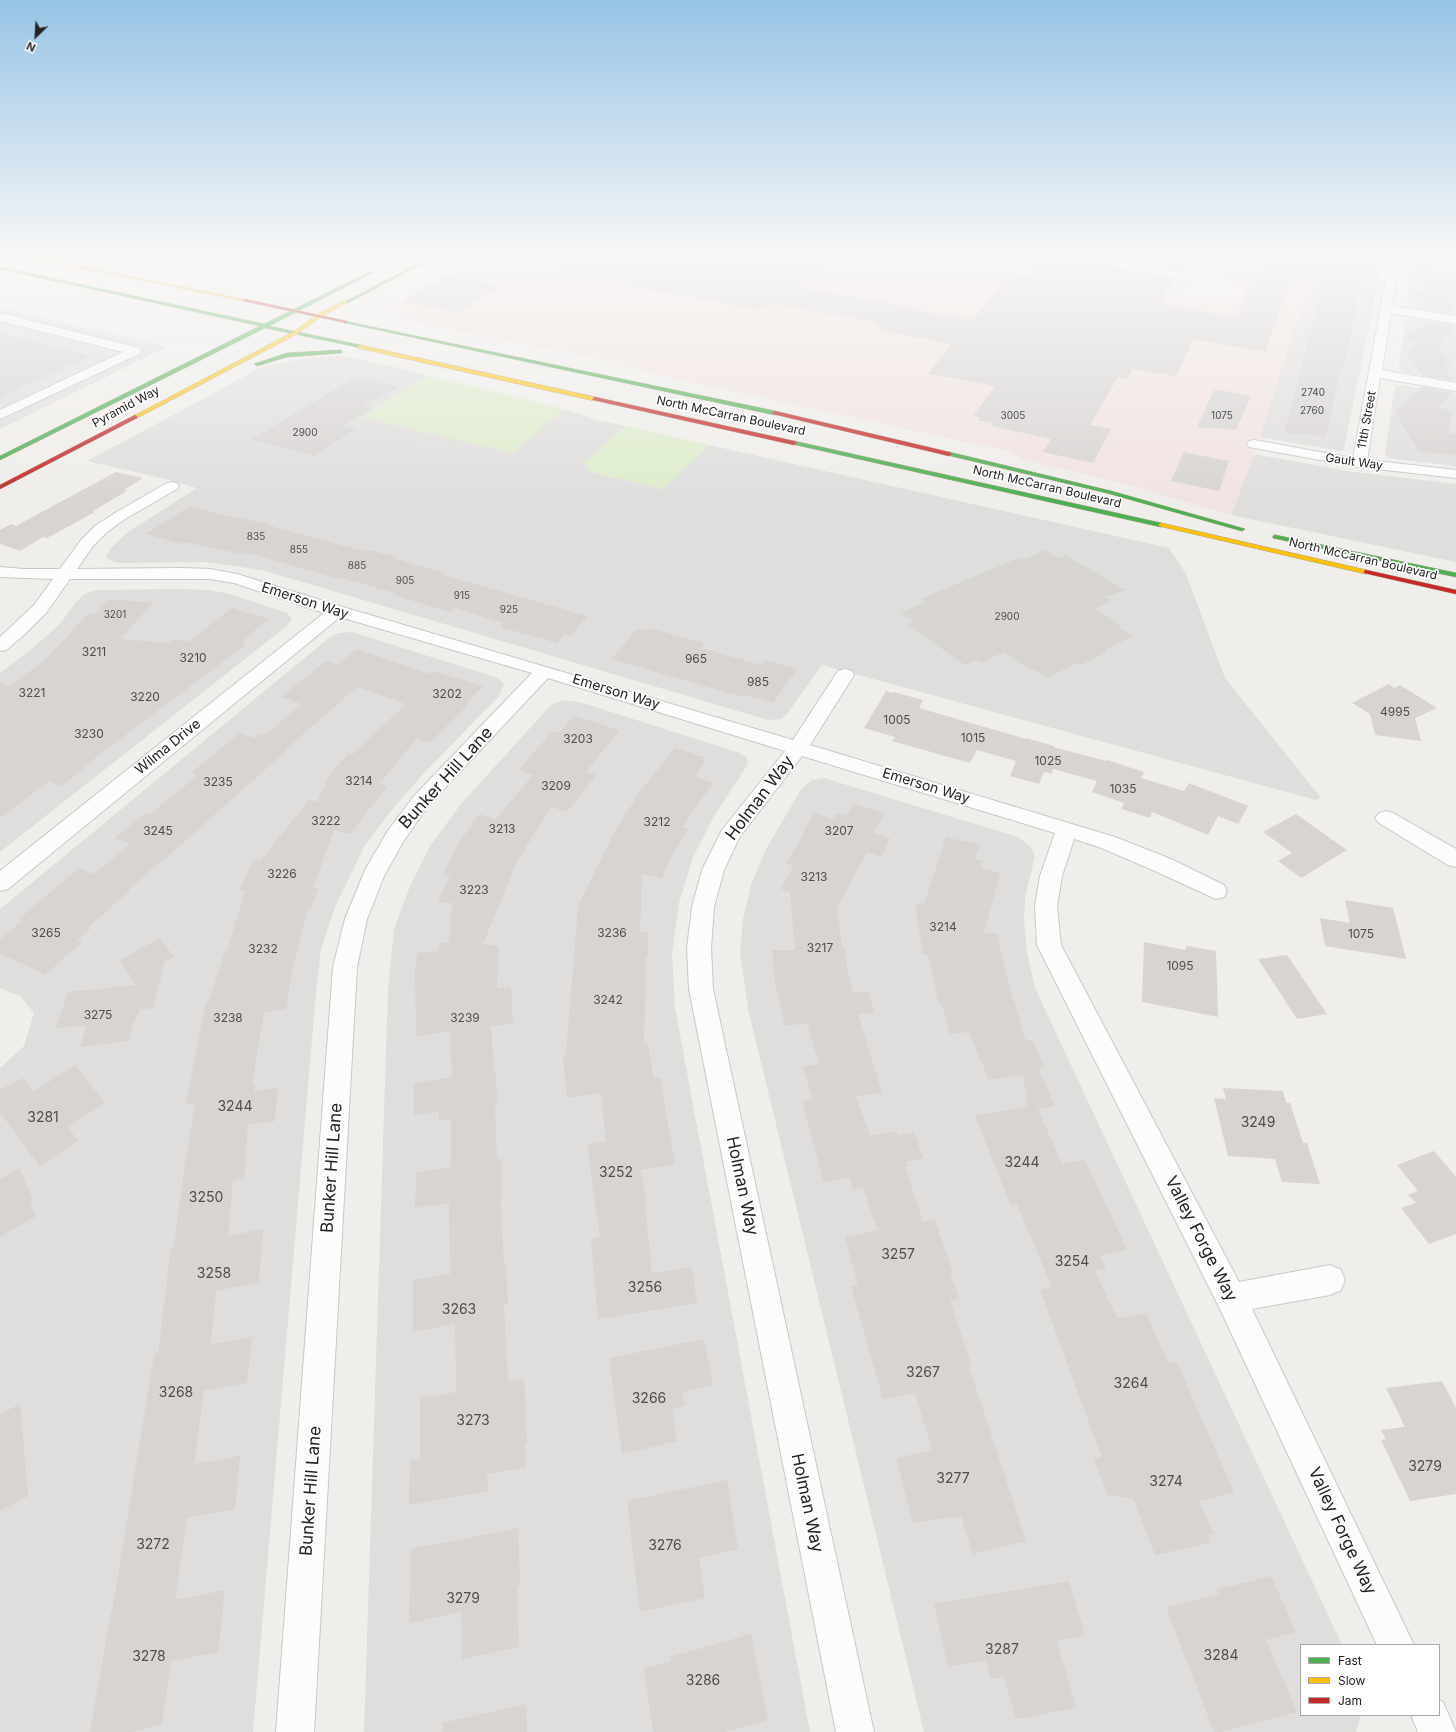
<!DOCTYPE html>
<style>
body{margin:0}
#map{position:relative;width:1456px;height:1732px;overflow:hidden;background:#f0eeeb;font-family:Inter,sans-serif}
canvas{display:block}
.legend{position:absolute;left:1300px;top:1644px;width:140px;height:72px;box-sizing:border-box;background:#fff;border:1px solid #a7a7a7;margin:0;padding:5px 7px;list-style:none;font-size:12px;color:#222}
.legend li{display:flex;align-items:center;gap:8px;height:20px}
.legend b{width:20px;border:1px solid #a7a7a7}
.north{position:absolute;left:16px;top:16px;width:40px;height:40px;-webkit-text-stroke:3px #fff;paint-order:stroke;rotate:205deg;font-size:11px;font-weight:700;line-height:16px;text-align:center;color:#222}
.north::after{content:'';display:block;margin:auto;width:14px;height:18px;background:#222;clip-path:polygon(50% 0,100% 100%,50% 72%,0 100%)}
</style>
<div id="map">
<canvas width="1456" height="1732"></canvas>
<ul class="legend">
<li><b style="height:5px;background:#4caf50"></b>Fast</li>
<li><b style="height:5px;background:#ffc107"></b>Slow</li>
<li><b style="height:5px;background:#c62828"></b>Jam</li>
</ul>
<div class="north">N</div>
</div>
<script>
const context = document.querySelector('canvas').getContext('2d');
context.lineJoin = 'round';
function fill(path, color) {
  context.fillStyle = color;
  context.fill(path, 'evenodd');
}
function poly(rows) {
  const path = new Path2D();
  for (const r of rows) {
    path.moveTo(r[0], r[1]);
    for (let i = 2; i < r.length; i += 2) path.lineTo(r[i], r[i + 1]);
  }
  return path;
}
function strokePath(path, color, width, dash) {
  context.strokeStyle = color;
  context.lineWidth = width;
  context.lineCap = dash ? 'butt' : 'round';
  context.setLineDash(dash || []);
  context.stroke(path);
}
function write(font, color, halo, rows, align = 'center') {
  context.font = font + ' Inter,sans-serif';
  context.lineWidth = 3.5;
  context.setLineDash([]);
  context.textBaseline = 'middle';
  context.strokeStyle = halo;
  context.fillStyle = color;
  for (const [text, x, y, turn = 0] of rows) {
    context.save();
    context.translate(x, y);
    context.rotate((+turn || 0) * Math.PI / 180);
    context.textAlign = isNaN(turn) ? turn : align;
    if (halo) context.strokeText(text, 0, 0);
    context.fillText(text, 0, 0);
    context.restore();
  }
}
fill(poly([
 [254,258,314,258,296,266],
 [1248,258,1383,258,1344,449,1342,451,1259,437,1313,271,1247,261],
 [1414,265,1456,271,1456,315,1409,307,1407,305,1411,267],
 [0,308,167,347,0,429],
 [1408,318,1456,325,1456,381,1405,372,1400,370,1399,366,1405,319],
 [341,356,354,358,427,375,364,417,512,453,564,409,594,419,626,426,584,463,591,472,570,478,218,391,257,369,272,364,312,357],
 [1404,385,1456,394,1456,466,1394,459,1387,457,1385,453,1395,387],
 [1254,454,1347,471,1456,484,1456,562,1231,515],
 [197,488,822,665,787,714,781,719,768,720,262,570,206,562,120,563,111,561,106,557,111,548,128,532],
 [176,589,209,590,230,594,287,613,292,619,287,626,0,852,0,673,34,647,59,625,77,601,85,594,97,590],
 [352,632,498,678,504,684,499,696,426,771,395,806,365,845,335,907,321,949,315,1004,253,1732,0,1732,0,1068,24,1046,34,1013,21,997,0,988,0,909,330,637,339,633],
 [564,700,583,703,740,753,747,758,748,764,713,818,693,857,679,903,672,954,675,1008,810,1732,364,1732,388,990,394,929,410,886,430,846,461,804,551,705],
 [824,778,1018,837,1031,847,1035,856,1025,897,1024,921,1027,952,1035,988,1342,1645,1301,1645,1301,1715,1361,1715,1356,1732,924,1732,748,1009,740,951,743,919,751,885,766,849,802,788,812,780]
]), '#dfdedc');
fill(poly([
 [485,258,1036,258,1164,288,1173,293,1190,299,1205,301,1224,302,1234,299,1240,295,1242,288,1238,283,1226,278,1212,275,1106,258,1227,258,1314,271,1254,454,1231,515,1117,482,1027,461,1007,451,671,378,613,361,401,320,392,306,450,272,465,269]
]), '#f1e3e1');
fill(poly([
 [218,391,570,478,591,472,663,489,709,445,1169,548,1186,574,1225,678,1321,798,1316,800,822,665,165,479,87,461]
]), '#dededc');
fill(poly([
 [427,375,564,409,512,453,363,417],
 [626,426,709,445,663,489,591,472,584,463]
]), '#ddeccb');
fill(poly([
 [564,258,828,258,795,286,893,304,913,308,911,309,973,320,1011,274,1031,277,1033,258,1070,258,1076,262,1158,275,1173,279,1160,304,1237,317,1249,286,1251,287,1254,280,1264,281,1270,258,1299,258,1265,352,1193,339,1176,376,1133,369,1128,379,1118,377,1090,425,1111,429,1093,463,1043,452,1051,439,991,426,993,423,978,420,980,417,973,416,995,386,928,374,952,344,882,331,872,321,774,304,771,307,765,306,760,310,624,285,630,281,563,269],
 [1107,258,1184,258,1178,271],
 [1330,258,1364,258,1363,266,1365,266,1361,297,1357,296,1350,343,1343,366,1342,365,1326,436,1284,433],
 [1429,271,1456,277,1456,298,1444,298,1456,314,1428,310,1415,292,1426,292,1418,280],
 [450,275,481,281,503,285,458,312,403,302],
 [1428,321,1456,325,1438,346,1452,365,1443,365,1454,381,1422,376,1407,354,1418,343,1404,340],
 [0,334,20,338,90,356,0,398],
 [356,377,398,387,363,406,372,408,343,426,356,429,315,456,252,439],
 [1422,387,1453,392,1438,407,1452,411,1448,433,1456,435,1456,455,1419,452,1395,412],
 [1214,389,1251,396,1236,430,1197,427],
 [1184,452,1229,461,1219,491,1171,481],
 [116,472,143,478,124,490,127,491,93,511,95,512,47,538,43,537,20,551,0,544,0,530,11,524,16,526],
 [190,506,219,514,268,524,267,525,366,552,369,550,395,557,393,558,442,572,440,574,587,616,571,636,565,634,557,643,500,627,504,623,455,608,451,612,393,595,395,593,338,577,336,578,245,552,242,554,184,542,181,544,146,534],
 [1045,550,1058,558,1065,555,1125,590,1104,597,1111,601,1095,609,1122,626,1119,627,1133,636,1106,649,1108,651,1085,663,1079,665,1076,663,1047,678,1033,669,1030,670,1004,652,981,663,977,660,965,665,907,624,914,622,901,613,925,602,921,599,1018,558,1022,560],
 [109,599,153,603,120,639,169,643,174,639,188,642,232,608,269,619,244,639,244,646,82,768,84,769,61,786,49,781,0,818,0,683,9,686,43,662,89,613,95,614],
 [649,628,704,643,700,648,761,665,765,660,797,669,773,703,744,695,742,697,612,659,637,629,645,631],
 [357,649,429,674,432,671,483,686,466,703,468,705,430,743,417,738,379,784,387,786,350,834,334,830,313,888,318,888,310,910,307,910,291,978,286,1009,264,1012,252,1084,255,1084,254,1091,278,1088,275,1121,248,1125,244,1178,233,1180,228,1236,263,1229,259,1282,216,1291,211,1344,252,1337,247,1383,204,1390,194,1464,240,1456,235,1509,187,1518,175,1600,225,1590,218,1652,171,1661,162,1725,129,1732,90,1732,111,1612,112,1612,153,1361,154,1354,158,1353,171,1248,174,1247,186,1154,187,1153,195,1103,186,1105,206,1001,208,1004,225,951,227,951,245,891,239,891,253,860,261,860,309,800,317,802,330,774,349,753,353,754,406,704,357,687,286,749,288,749,166,858,164,858,129,889,130,890,89,927,91,928,77,940,82,942,45,975,0,953,0,939,23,920,19,919,79,868,94,874,130,844,115,838,144,814,149,815,197,776,191,773,240,733,255,738,259,734,264,736,302,704,281,697,326,661,338,665],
 [1389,684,1394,688,1400,685,1437,708,1415,718,1421,741,1375,735,1370,714,1352,703],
 [886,691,893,693,894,692,923,700,919,708,1026,739,1026,738,1054,746,1053,747,1106,761,1107,760,1144,772,1141,778,1184,791,1189,783,1248,806,1238,824,1218,816,1208,835,1152,812,1150,818,1121,809,1124,803,1092,792,1097,781,1053,769,1052,774,1044,772,1039,784,1010,776,1016,761,977,750,970,763,892,741,895,737,864,728],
 [574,716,619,730,586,772,596,775,567,812,551,807,516,863,483,944,499,946,497,988,511,987,513,1023,491,1026,494,1071,496,1071,497,1102,495,1103,497,1159,501,1159,502,1194,500,1195,504,1264,506,1263,508,1304,504,1305,508,1382,524,1379,527,1444,525,1445,526,1467,487,1474,488,1491,409,1505,410,1461,420,1459,420,1398,456,1392,455,1324,413,1332,413,1280,450,1274,449,1203,415,1208,416,1173,451,1167,451,1119,439,1121,439,1111,414,1115,414,1083,452,1077,450,1031,416,1037,415,972,417,953,439,951,440,943,449,943,452,903,438,902,450,876,443,875,455,849,479,814,496,819,533,775,518,770,553,731,559,733],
 [675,748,704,757,702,760,706,761,695,776,713,783,682,827,688,829,671,857,662,878,642,874,640,932,648,932,648,957,646,957,644,1044,648,1043,654,1079,660,1078,675,1164,641,1170,647,1204,645,1204,652,1273,692,1267,697,1303,598,1319,591,1239,600,1237,587,1145,606,1141,601,1093,567,1098,563,1056,566,1055,578,906,617,827,635,800,634,799],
 [853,804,884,813,874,833,890,838,881,857,867,852,837,908,842,947,844,947,848,973,853,993,868,991,874,1012,858,1014,882,1093,856,1096,870,1136,896,1131,898,1136,914,1132,923,1158,906,1162,907,1166,905,1166,923,1222,935,1220,953,1273,950,1273,959,1299,950,1300,972,1367,969,1367,1026,1541,973,1554,961,1516,913,1523,896,1458,932,1450,915,1393,883,1399,851,1286,858,1285,845,1237,877,1230,863,1187,853,1190,849,1177,824,1183,802,1101,813,1099,803,1067,819,1064,807,1023,785,1026,775,985,772,950,795,950,790,892,781,889,794,866,786,863,804,833,803,832,814,813,833,819,836,813,846,816],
 [1296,814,1347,850,1301,878,1278,861,1292,853,1263,832],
 [946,837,980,845,975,859,983,861,981,868,1000,873,984,933,997,933,1006,974,1025,1039,1033,1042,1045,1068,1038,1069,1055,1106,1038,1109,1062,1164,1085,1160,1127,1250,1100,1256,1106,1268,1094,1270,1117,1318,1146,1313,1168,1363,1176,1361,1234,1492,1199,1501,1214,1534,1207,1535,1210,1543,1155,1555,1133,1499,1108,1495,1094,1459,1102,1457,1040,1290,1052,1287,1017,1204,1011,1206,975,1116,1028,1106,1023,1075,989,1080,969,1032,950,1034,942,1004,939,1004,928,955,923,955,915,904,924,904],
 [1345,900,1393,908,1406,959,1325,946,1320,918,1350,923],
 [160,938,174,957,165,961,153,1010,152,1008,140,1010,133,1024,129,1041,80,1047,87,1025,56,1028,68,992,136,985,120,960],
 [1144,942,1186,950,1186,946,1216,951,1218,1017,1142,1002],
 [1287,955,1327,1014,1297,1019,1258,959],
 [75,1065,105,1103,68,1127,78,1141,40,1167,0,1112,0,1090,23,1078,33,1092],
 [1223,1088,1283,1091,1286,1103,1290,1103,1303,1143,1307,1143,1320,1184,1282,1182,1275,1159,1228,1156,1214,1098,1226,1099],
 [1434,1151,1456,1177,1456,1234,1429,1244,1401,1208,1416,1203,1408,1195,1418,1191,1397,1165],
 [19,1169,34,1201,30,1203,36,1216,0,1237,0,1179],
 [704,1339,713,1385,682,1392,685,1406,672,1409,677,1441,622,1454,609,1358],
 [1442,1381,1456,1408,1456,1494,1410,1501,1381,1440,1386,1439,1381,1430,1405,1427,1386,1388],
 [20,1404,28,1496,0,1511,0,1414],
 [727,1480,738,1549,699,1558,705,1598,640,1612,627,1501],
 [518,1528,520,1585,517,1586,519,1647,462,1659,461,1612,409,1623,411,1549],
 [1271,1576,1296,1632,1266,1640,1297,1712,1220,1732,1214,1732,1166,1607,1219,1594,1216,1590],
 [1069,1581,1085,1635,1057,1641,1076,1708,1016,1719,1004,1677,991,1679,986,1660,948,1667,934,1604],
 [751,1634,768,1720,725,1732,653,1732,644,1668,671,1661,670,1657],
 [526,1704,527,1732,443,1732,442,1723]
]), '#d7d4d2');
const street = poly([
 [218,258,238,258,297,270,322,258,335,258,334,260,298,277,223,261,218,258],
 [1071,258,1097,258,1158,268,1180,273,1191,278,1193,280,1187,283,1173,278,1158,274,1076,261,1071,258],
 [1390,258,1424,258,1456,263,1456,269,1400,261,1392,306,1456,316,1456,324,1391,313,1382,370,1456,383,1456,391,1380,378,1367,460,1456,470,1456,478,1359,467,1249,447,1247,444,1249,441,1254,440,1353,458,1390,258],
 [0,313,139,348,141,351,139,354,0,419,0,410,123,352,0,321,0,313],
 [172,482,177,483,179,486,177,489,125,519,107,532,93,546,77,569,182,568,210,569,237,574,343,607,793,740,838,671,845,669,852,671,854,675,810,745,1115,837,1171,859,1224,885,1227,891,1224,897,1216,899,1155,871,1099,847,1074,839,1062,876,1057,906,1061,945,1239,1282,1330,1265,1341,1270,1345,1280,1341,1290,1330,1295,1252,1309,1414,1645,1377,1645,1220,1309,1037,945,1035,906,1040,876,1055,833,802,756,739,838,724,870,714,907,711,948,713,989,874,1732,836,1732,689,989,687,948,692,907,702,870,722,830,785,751,548,678,428,806,403,842,384,876,367,919,357,967,314,1732,276,1732,333,967,345,919,365,870,387,832,414,796,532,673,340,617,8,889,0,891,0,871,324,613,234,583,210,579,70,579,46,613,24,635,6,650,0,651,0,637,34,605,53,579,0,577,0,567,24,569,60,569,81,540,95,526,115,513,167,483,172,482],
 [1386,811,1393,813,1456,849,1456,867,1448,865,1379,823,1375,818,1379,813,1386,811],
 [1439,1700,1443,1702,1456,1732,1418,1732,1411,1715,1439,1715,1439,1700]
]);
const fast = poly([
 [429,258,434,258,348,303,344,302,429,258],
 [0,267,264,324,371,271,375,272,269,326,360,345,362,346,362,348,265,328,0,460,0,456,260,326,0,269,0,267],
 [344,321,775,411,778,413,775,415,346,323,344,323,344,321],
 [340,350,342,351,342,353,287,357,257,366,254,364,287,353,340,350],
 [794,441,1161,523,1164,525,1161,527,792,444,791,443,794,441],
 [949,452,1111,491,1245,529,1242,531,1107,493,947,455,946,454,949,452],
 [1275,535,1456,573,1456,577,1273,538,1273,536,1275,535]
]);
const slow = poly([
 [30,258,39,258,247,300,245,301,30,258],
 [344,301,348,302,322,316,297,334,137,418,132,417,293,332,318,314,344,301],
 [360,345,595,397,598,399,595,401,358,348,358,346,360,345],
 [1161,523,1366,570,1369,572,1366,574,1159,526,1159,524,1161,523]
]);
const jam = poly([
 [245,299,346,321,348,322,346,323,243,301,243,300,245,299],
 [595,397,794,441,797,443,794,445,593,400,592,399,595,397],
 [775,411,949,452,952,454,949,456,773,414,772,413,775,411],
 [135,415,138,417,137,418,0,489,0,485,135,415],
 [1366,570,1456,590,1456,594,1364,573,1364,571,1366,570]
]);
strokePath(street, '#c9c8c7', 2);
strokePath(fast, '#a79c86', 1);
strokePath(slow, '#a79c86', 1);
strokePath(jam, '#a79c86', 1);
fill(street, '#fdfcfc');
fill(fast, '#4caf50');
fill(slow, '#ffc107');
fill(jam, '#c62828');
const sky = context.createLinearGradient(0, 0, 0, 501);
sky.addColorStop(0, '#97c4e6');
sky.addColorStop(0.51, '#f8f7f6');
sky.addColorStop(1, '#f8f7f600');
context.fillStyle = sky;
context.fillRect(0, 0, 1456, 501);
write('10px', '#4f4e4e', null, [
 ["2740",1313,393],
 ["2760",1312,411],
 ["3005",1013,416],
 ["1075",1222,416],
 ["2900",305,433],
 ["835",256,537],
 ["855",299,550],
 ["885",357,566],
 ["905",405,581],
 ["915",462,596],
 ["925",509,610],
 ["3201",115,615],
 ["2900",1007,617]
]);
write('12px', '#222', '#fff', [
 ["Pyramid Way",126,407,-28],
 ["North McCarran Boulevard",731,416,12],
 ["11th Street",1367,420,-80],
 ["Gault Way",1354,462,8],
 ["North McCarran Boulevard",1047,487,13],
 ["North McCarran Boulevard",1363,559,13]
]);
write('12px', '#4f4e4e', null, [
 ["3211",94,652],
 ["3210",193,658],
 ["965",696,659],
 ["985",758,682],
 ["3221",32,693],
 ["3202",447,694],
 ["3220",145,697],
 ["4995",1395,712],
 ["1005",897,720],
 ["3230",89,734],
 ["1015",973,738],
 ["3203",578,739],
 ["1025",1048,761],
 ["3214",359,781],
 ["3235",218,782],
 ["3209",556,786],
 ["1035",1123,789],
 ["3222",326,821],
 ["3212",657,822],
 ["3213",502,829],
 ["3245",158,831],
 ["3207",839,831],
 ["3226",282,874],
 ["3213",814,877],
 ["3223",474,890],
 ["3214",943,927],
 ["3265",46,933],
 ["3236",612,933],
 ["1075",1361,934],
 ["3217",820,948],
 ["3232",263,949],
 ["1095",1180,966],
 ["3242",608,1000],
 ["3275",98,1015],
 ["3238",228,1018],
 ["3239",465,1018]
]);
write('14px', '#222', '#fff', [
 ["Emerson Way",305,601,18],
 ["Emerson Way",616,692,17],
 ["Wilma Drive",168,747,-39],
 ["Emerson Way",926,786,17]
]);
write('14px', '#4f4e4e', null, [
 ["3244",235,1107],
 ["3281",43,1118],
 ["3249",1258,1123],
 ["3244",1022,1163],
 ["3252",616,1173],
 ["3250",206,1198],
 ["3257",898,1255],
 ["3254",1072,1262],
 ["3258",214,1274],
 ["3256",645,1288],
 ["3263",459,1310],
 ["3267",923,1373],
 ["3264",1131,1384],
 ["3268",176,1393],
 ["3266",649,1399],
 ["3273",473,1421],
 ["3279",1425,1467],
 ["3277",953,1479],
 ["3274",1166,1482],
 ["3272",153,1545],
 ["3276",665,1546],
 ["3279",463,1599],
 ["3287",1002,1650],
 ["3284",1221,1656],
 ["3278",149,1657],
 ["3286",703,1681]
]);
write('17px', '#222', '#fff', [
 ["Bunker Hill Lane",446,778,-48],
 ["Holman Way",760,798,-53],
 ["Bunker Hill Lane",332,1168,-86],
 ["Holman Way",742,1186,78],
 ["Valley Forge Way",1201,1239,63],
 ["Bunker Hill Lane",311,1491,-86],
 ["Holman Way",807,1503,78],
 ["Valley Forge Way",1342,1531,65]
]);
</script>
